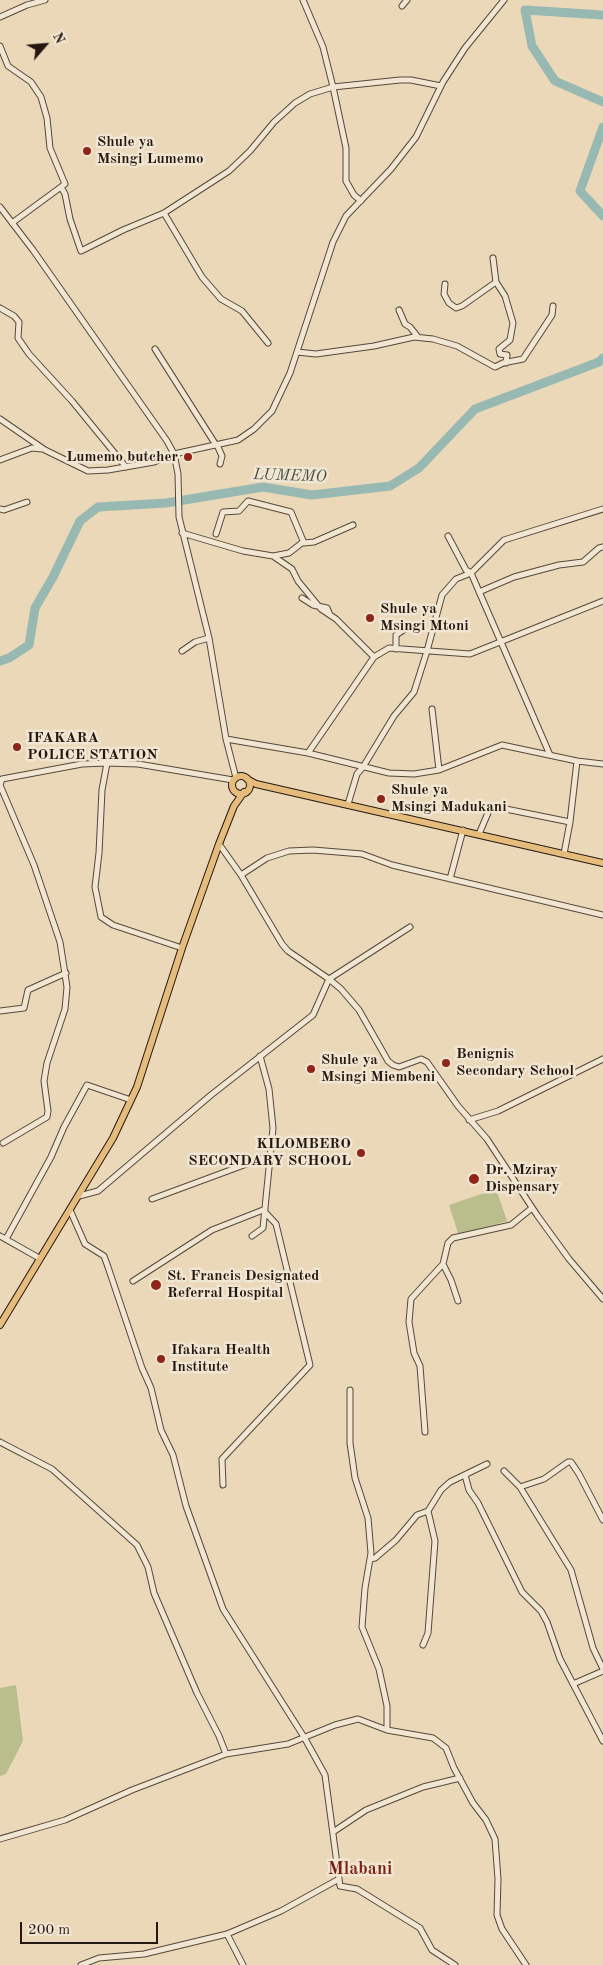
<!DOCTYPE html>
<style>
body{margin:0}
#map{position:relative;width:603px;height:1965px;overflow:hidden;background:#ead8b9;font-family:"Old Standard TT",serif}
canvas{display:block}
.north{position:absolute;left:20px;top:20px;width:50px;height:50px;-webkit-text-stroke:4px #f1e6d2;paint-order:stroke;rotate:63deg;font-size:14px;font-weight:700;line-height:20px;text-align:center;color:#251810}
.north::after{content:'';display:block;margin:auto;width:18px;height:22px;background:#251810;clip-path:polygon(50% 0,100% 100%,50% 72%,0 100%)}
.scale{position:absolute;left:20px;top:1922px;width:138px;height:22px;box-sizing:border-box;border:2px solid #251810;border-top:0;padding-left:6px;font-size:15px;line-height:18px;white-space:nowrap;color:#251810;-webkit-text-stroke:4px #f1e6d2;paint-order:stroke}
</style>
<div id="map">
<canvas width="603" height="1965"></canvas>
<div class="north">N</div>
<div class="scale">200 m</div>
</div>
<script>
const context = document.querySelector('canvas').getContext('2d');
context.lineJoin = 'round';
function fill(path, color) {
  context.fillStyle = color;
  context.fill(path, 'evenodd');
}
function poly(rows) {
  const path = new Path2D();
  for (const r of rows) {
    if (r.length === 3) {
      path.moveTo(r[0] + r[2], r[1]);
      path.arc(r[0], r[1], r[2], 0, 2 * Math.PI);
      continue;
    }
    path.moveTo(r[0], r[1]);
    for (let i = 2; i < r.length; i += 2) path.lineTo(r[i], r[i + 1]);
  }
  return path;
}
function strokePath(path, color, width, dash) {
  context.strokeStyle = color;
  context.lineWidth = width;
  context.lineCap = dash ? 'butt' : 'round';
  context.setLineDash(dash || []);
  context.stroke(path);
}
function write(font, color, halo, rows, align = 'center') {
  context.font = font + ' "Old Standard TT",serif';
  context.lineWidth = 5;
  context.setLineDash([]);
  context.textBaseline = 'middle';
  context.strokeStyle = halo;
  context.fillStyle = color;
  for (const [text, x, y, turn = 0] of rows) {
    context.save();
    context.translate(x, y);
    context.rotate((+turn || 0) * Math.PI / 180);
    context.textAlign = isNaN(turn) ? turn : align;
    if (halo) context.strokeText(text, 0, 0);
    context.fillText(text, 0, 0);
    context.restore();
  }
}
fill(poly([
 [496,1189,507,1221,459,1236,449,1205],
 [16,1685,23,1741,6,1774,0,1776,0,1688]
]), '#babe8d');
strokePath(poly([
 [603,15,525,10,532,46,555,81,603,102],
 [603,127,580,191,603,216],
 [0,661,9,658,29,645,35,608,53,577,80,521,98,507,166,503,263,487,312,495,390,486,419,468,475,409,599,362,603,358]
]), '#98b9b2', 9);
const minor = poly([
 [303,0,323,47,333,87,346,148,346,181,354,195,361,201],
 [402,6,407,0],
 [0,17,27,5,45,0],
 [0,46,8,66,31,82,41,97,47,118,50,148,65,184,12,223],
 [61,187,65,194,70,219,81,251,123,230,164,213,229,171,250,151,274,122,295,103,310,94,333,87,400,80,411,80,441,86],
 [0,207,33,250,167,441,174,454,178,474,179,517,209,638,226,739,236,778],
 [164,213,202,277,221,299,242,311,268,343],
 [493,258,496,282,505,296,513,323,510,340,499,349,500,354,507,355,506,363],
 [445,284,444,294,449,303,456,308,462,306,496,282],
 [0,308,14,316,19,322,18,338,29,354,72,401,126,467],
 [399,310,405,324,410,327,418,337],
 [155,349,216,445],
 [297,352,316,354,374,346,414,337,433,339,457,346,495,367,503,363,523,359,552,315,553,306],
 [0,419,45,450,88,471,108,470,154,462,174,454,238,440,254,429,272,411,290,373,333,242,346,216,391,169,416,137,443,82,465,48,504,0],
 [217,445,222,456,220,464],
 [0,460,32,448,42,449],
 [0,509,4,510,27,502],
 [182,533,243,551,273,556,292,569,298,581,321,609,336,619,374,657],
 [216,534,223,512,239,511,248,501,291,512,304,543,314,542,353,525],
 [273,556,289,553,303,542],
 [479,592,514,577,559,565,583,562,599,548,603,547],
 [302,598,313,605,327,608,330,615],
 [396,649,396,635,408,627],
 [182,651,195,642,209,638],
 [432,709,439,770],
 [226,739,308,753,389,773,414,774,439,770,502,745,577,761],
 [308,753,374,657,389,648,470,654,603,601],
 [550,755,471,573,504,540,603,509],
 [107,763,102,790,99,853,95,887,101,917,113,925,182,948],
 [348,804,357,774,363,767,394,716,414,692,427,651,442,595,456,579,471,573,466,570,448,536],
 [479,834,491,806,570,822],
 [219,844,241,875,282,944,288,951,329,979,341,989,359,1010,388,1061,393,1065,399,1067,421,1059,427,1062,458,1106,487,1139,537,1215,569,1259,603,1299],
 [564,854,570,822,577,761,603,764],
 [241,875,267,858,289,851,313,850,362,854,392,865,603,915],
 [450,879,463,830],
 [0,1011,24,1008,28,990,66,973],
 [469,1120,498,1111,603,1059],
 [3,1143,47,1117,48,1111,44,1081,47,1063,65,1009,67,987,60,942,34,865,0,785,2,779,82,764,107,763,138,764,233,780],
 [79,1196,98,1191,211,1095,313,1015,329,979,410,927],
 [152,1199,271,1155],
 [70,1210,85,1244,104,1256,108,1267,142,1368,151,1388,161,1430,173,1455,186,1506,223,1609,304,1737,325,1775,340,1886,357,1889,420,1928,432,1950,455,1965],
 [0,1236,39,1258],
 [252,1236,263,1228,273,1128,269,1089,260,1056],
 [6,1239,51,1157,64,1127,87,1085,131,1100],
 [443,1264,451,1280,458,1301],
 [133,1281,212,1230,263,1210,276,1224,310,1365,222,1459,223,1485],
 [350,1390,350,1443,355,1478,368,1518,371,1553,365,1588,362,1627,379,1669,387,1706,387,1730],
 [425,1432,420,1366,414,1353,409,1322,411,1299,443,1264,448,1243,453,1238,511,1225,532,1208],
 [0,1442,52,1469,137,1545,148,1567,154,1593,197,1693,219,1736,226,1754],
 [504,1471,520,1487,571,1570,593,1648,603,1669],
 [465,1475,469,1490,478,1503,522,1592,541,1611,547,1622,560,1659,603,1741],
 [520,1487,544,1479,568,1462,571,1462,579,1474,603,1520],
 [370,1559,375,1558,396,1540,417,1515,428,1511],
 [423,1645,428,1633,435,1541,428,1511,441,1490,450,1482,487,1464],
 [573,1684,603,1671],
 [333,1832,366,1810,423,1787,460,1778],
 [0,1839,65,1820,132,1790,226,1754,288,1744,335,1725,358,1719,387,1730,433,1738,446,1748,454,1768,473,1803,486,1820,495,1839,498,1879,497,1915,502,1929,526,1965],
 [227,1934,243,1965],
 [81,1965,99,1958,144,1954,227,1934,281,1911,339,1879]
]);
const major = poly([
 [241,785,9],
 [247,779,256,784,603,863],
 [0,1325,113,1138,137,1087,182,948,219,844,234,806,244,792]
]);
strokePath(minor, '#56483a', 7);
strokePath(major, '#251810', 8);
strokePath(minor, '#f1e6d2', 5);
strokePath(major, '#e5bc7c', 6);
for (const [x, y, r, color] of [
 [87,151,5,"#8f2418"],
 [188,457,5,"#8f2418"],
 [370,618,5,"#8f2418"],
 [17,747,5,"#8f2418"],
 [381,799,5,"#8f2418"],
 [446,1063,5,"#8f2418"],
 [311,1069,5,"#8f2418"],
 [361,1153,5,"#8f2418"],
 [474,1179,6,"#8f2418"],
 [156,1285,6,"#8f2418"],
 [161,1359,5,"#8f2418"]
]) {
  const dot = new Path2D();
  dot.arc(x, y, r, 0, 2 * Math.PI);
  context.fillStyle = color;
  context.fill(dot);
  strokePath(dot, '#f1e6d2', 2);
}
write('bold 15px', '#251810', '#f1e6d2', [
 ["Shule ya",97,142],
 ["Msingi Lumemo",97,159],
 ["Lumemo butcher",178,457,"right"],
 ["Shule ya",380,609],
 ["Msingi Mtoni",380,626],
 ["IFAKARA",27,738],
 ["POLICE STATION",27,755],
 ["Shule ya",391,790],
 ["Msingi Madukani",391,807],
 ["Benignis",456,1054],
 ["Secondary School",456,1071],
 ["Shule ya",321,1060],
 ["Msingi Miembeni",321,1077],
 ["KILOMBERO",351,1144,"right"],
 ["SECONDARY SCHOOL",351,1161,"right"],
 ["Dr. Mziray",485,1170],
 ["Dispensary",485,1187],
 ["St. Francis Designated",167,1276],
 ["Referral Hospital",167,1293],
 ["Ifakara Health",171,1350],
 ["Institute",171,1367]
], 'left');
write('italic 16px', '#4d5049', '#f1e6d2', [
 ["LUMEMO",290,476,2]
]);
write('bold 18px', '#7a1f14', '#f1e6d2', [
 ["Mlabani",360,1869]
]);
</script>
